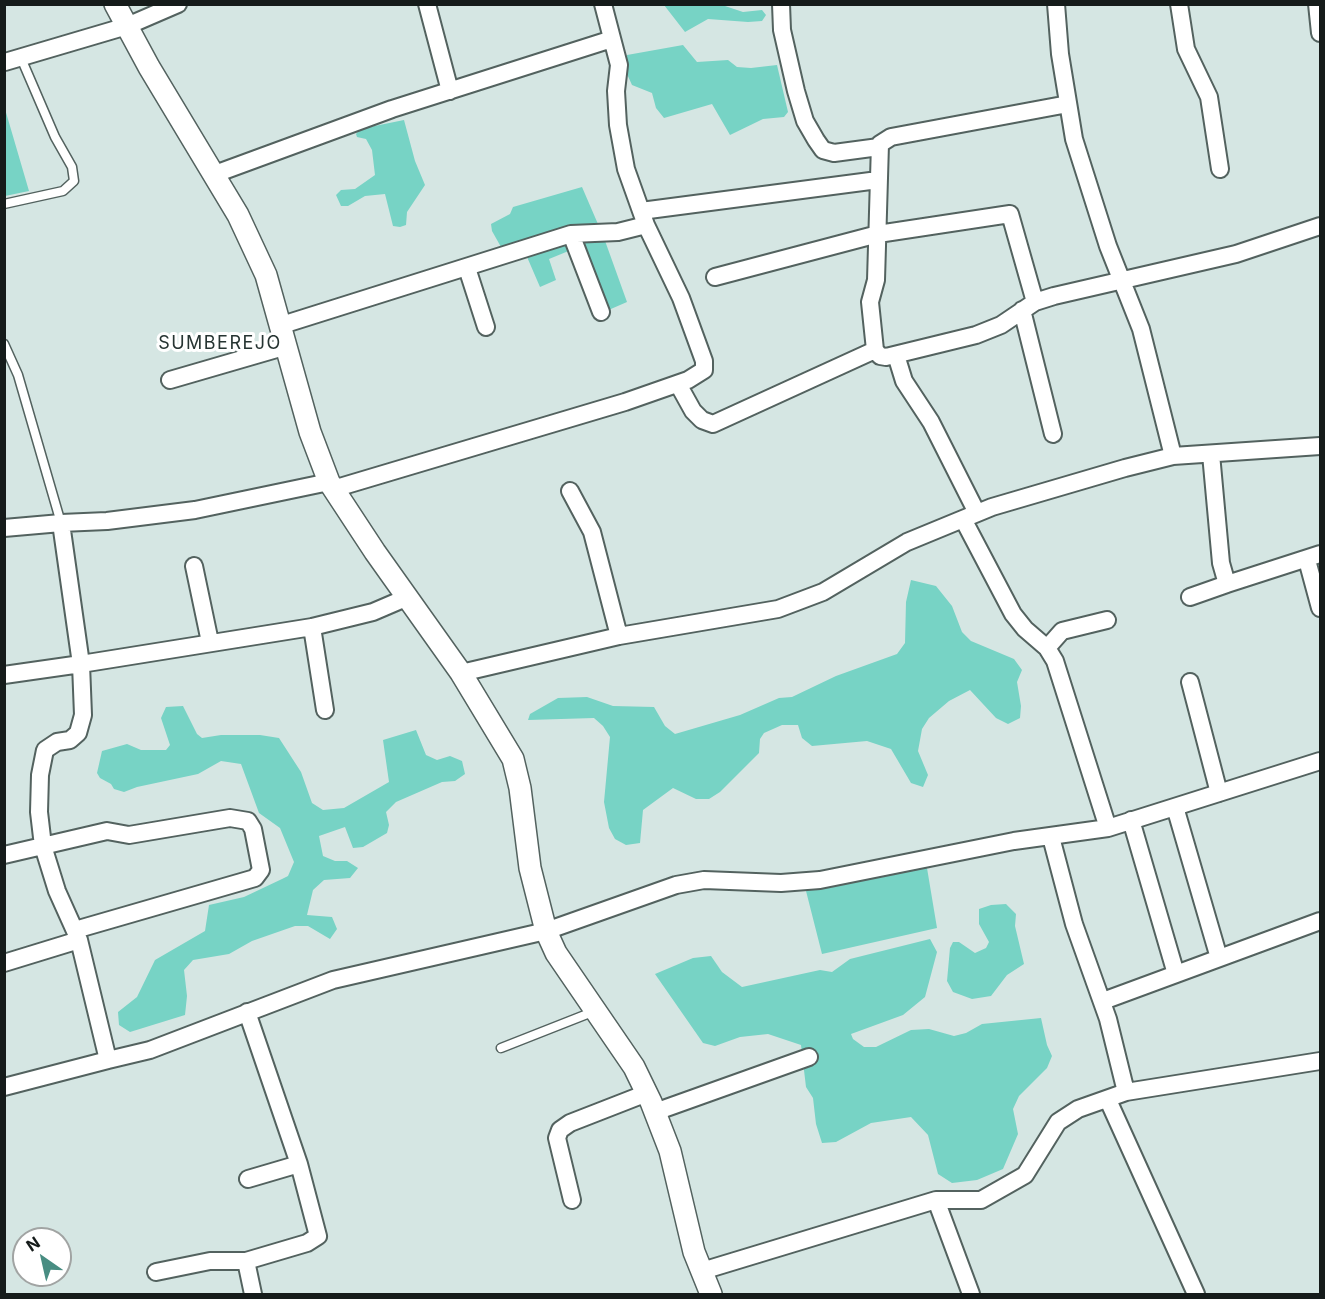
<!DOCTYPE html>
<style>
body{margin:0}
#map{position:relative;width:1325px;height:1299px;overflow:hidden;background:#d5e6e3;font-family:Inter,sans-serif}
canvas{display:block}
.frame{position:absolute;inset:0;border:6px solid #151b1a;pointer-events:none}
.north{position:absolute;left:12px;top:1227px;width:60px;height:60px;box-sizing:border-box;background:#fff;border:2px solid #a1a4a3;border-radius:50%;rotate:326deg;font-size:16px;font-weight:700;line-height:24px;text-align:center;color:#151b1a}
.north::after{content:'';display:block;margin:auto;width:21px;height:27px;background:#488d82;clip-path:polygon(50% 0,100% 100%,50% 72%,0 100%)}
</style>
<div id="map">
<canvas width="1325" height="1299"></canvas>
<div class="frame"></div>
<div class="north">N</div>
</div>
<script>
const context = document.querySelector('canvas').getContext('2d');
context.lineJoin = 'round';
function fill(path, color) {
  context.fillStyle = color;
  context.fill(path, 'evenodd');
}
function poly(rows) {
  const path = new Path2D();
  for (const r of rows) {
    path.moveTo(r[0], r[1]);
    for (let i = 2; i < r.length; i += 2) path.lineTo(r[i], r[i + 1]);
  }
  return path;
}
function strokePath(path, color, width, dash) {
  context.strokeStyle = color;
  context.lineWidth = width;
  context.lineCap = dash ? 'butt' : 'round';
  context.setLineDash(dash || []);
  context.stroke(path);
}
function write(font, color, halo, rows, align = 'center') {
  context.font = font + ' Inter,sans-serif';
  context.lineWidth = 6;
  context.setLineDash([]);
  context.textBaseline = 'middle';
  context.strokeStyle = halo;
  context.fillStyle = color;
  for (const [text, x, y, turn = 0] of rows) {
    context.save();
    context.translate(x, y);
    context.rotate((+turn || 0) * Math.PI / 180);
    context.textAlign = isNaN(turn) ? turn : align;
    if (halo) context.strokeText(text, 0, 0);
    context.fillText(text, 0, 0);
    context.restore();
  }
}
fill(poly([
 [664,5,722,5,743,12,762,10,766,15,762,21,748,22,708,19,685,32],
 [683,45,697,62,728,60,737,67,751,68,777,65,788,112,784,117,763,119,730,135,712,104,664,118,656,108,652,93,632,85,627,74,627,55],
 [5,109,29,191,5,196,4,196],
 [404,120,415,161,425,185,407,212,406,225,400,227,393,226,385,194,365,196,348,206,341,206,336,195,341,190,355,189,375,175,372,150,366,139,357,137,356,134,360,129],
 [582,187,604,238,627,302,597,315,571,250,549,259,556,280,540,287,521,243,501,247,492,231,491,224,510,214,513,207],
 [911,580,936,586,952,606,962,632,971,641,1014,659,1022,670,1017,682,1021,706,1020,718,1008,724,996,718,970,690,949,701,929,718,922,729,918,751,928,775,923,787,911,783,891,749,867,741,812,746,802,738,798,725,782,725,764,733,760,739,759,753,720,792,709,799,696,799,673,788,643,810,640,843,626,845,615,839,609,828,604,802,610,737,603,726,594,718,528,720,530,714,558,698,587,697,613,706,654,707,665,726,675,734,740,715,779,698,792,697,836,676,897,654,905,643,906,602],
 [183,706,197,734,202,738,221,735,260,735,279,738,301,772,312,803,323,810,344,808,389,782,383,740,416,730,426,755,437,760,450,756,462,761,465,774,455,781,442,782,396,802,386,812,389,825,387,833,363,847,353,848,345,827,319,836,323,856,335,861,347,861,358,868,350,878,324,880,313,890,307,915,332,917,337,929,330,939,308,926,295,926,252,941,229,954,193,960,184,970,187,996,185,1015,130,1032,119,1025,118,1012,137,997,155,960,205,931,209,905,244,897,282,879,288,876,294,862,280,828,259,813,241,764,221,761,198,774,137,787,124,792,114,789,111,784,100,778,97,773,102,751,127,744,141,750,166,750,170,745,161,718,166,707],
 [926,862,937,928,822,954,805,887],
 [1006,904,1016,914,1015,926,1024,964,1007,975,991,996,972,999,953,992,947,981,950,948,953,942,959,942,975,953,986,948,989,942,979,924,979,909,991,905],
 [930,939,937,952,925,997,903,1015,851,1034,853,1039,864,1047,876,1047,911,1030,929,1029,954,1036,966,1033,982,1024,1041,1018,1047,1045,1052,1056,1047,1068,1019,1096,1013,1109,1018,1134,1003,1169,977,1180,952,1183,938,1174,928,1135,911,1117,871,1123,836,1142,822,1143,816,1124,813,1098,806,1087,801,1045,768,1034,740,1037,715,1046,703,1043,655,974,693,958,711,956,722,972,742,987,820,970,832,972,850,959]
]), '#77d3c5');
const service = poly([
 [4,204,63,191,74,181,72,167,55,137,21,58],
 [4,344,18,375,61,523],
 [501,1048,595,1011]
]);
const minor = poly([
 [427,4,450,91],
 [781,4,782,30,796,91,805,121,816,140,823,150,834,153,879,147],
 [1056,4,1060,54,1074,139,1108,246,1141,329,1173,456],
 [1179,4,1186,49,1209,97,1220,169],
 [1317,4,1320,33],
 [5,62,127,26,178,4],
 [1068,104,891,137,880,144,876,280,870,302,875,350,880,356,886,357,976,335,1001,325,1035,302,1054,296,1236,254,1320,226],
 [215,174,392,109,612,39],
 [641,211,878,180],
 [571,234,601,312],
 [467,268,486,327],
 [715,277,878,234,1010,214,1035,302],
 [1022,310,1053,434],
 [282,325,571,234,618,232,646,225],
 [896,355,904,381,931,422,977,513],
 [170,380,287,346],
 [678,384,693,411,702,420,713,424,875,350],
 [1211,454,1221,563,1227,584,1320,554],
 [329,482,195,510,107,521,61,523,81,664,312,627,373,612,408,597],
 [333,489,625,402,688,380,704,370,704,361,681,298,646,225,626,169,618,125,616,91,619,65,603,4],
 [570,491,592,532,619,636],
 [963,519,1013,614,1025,629,1047,648,1055,661,1108,828],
 [4,528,61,523],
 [1307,560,1320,608],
 [194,566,210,642],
 [1190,597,1227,584],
 [312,627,325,710],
 [1047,648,1062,631,1107,620],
 [461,673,619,636,778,609,823,592,907,542,992,507,1125,468,1173,456,1320,446],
 [4,675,81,664,83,715,78,733,70,740,57,742,45,750,40,775,39,812,43,846,57,891,79,940,108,1060,150,1050,333,980,546,931,676,885,704,880,781,883,820,880,1014,841,1108,828,1320,761],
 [1190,682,1219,793],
 [1175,807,1219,958],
 [1131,820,1176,974],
 [4,855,107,831,129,835,230,818,248,821,253,829,261,870,255,878,75,930],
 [4,963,79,940],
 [1103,1001,1320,921],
 [4,1087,108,1060],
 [1126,1092,1320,1061],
 [1108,1100,1196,1294],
 [655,1112,809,1057],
 [248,1179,299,1164],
 [572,1200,557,1138,560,1130,570,1123,647,1093],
 [936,1200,971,1294],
 [246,1261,253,1294],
 [702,1271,936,1200,981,1200,1025,1175,1058,1122,1078,1109,1126,1092,1108,1019,1074,924,1051,837],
 [156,1272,210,1261,246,1261,307,1243,318,1236,299,1164,247,1012]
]);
const tertiary = poly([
 [115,4,149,67,238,215,266,275,310,432,329,482,375,552,461,673,513,759,520,788,530,868,546,931,556,953,634,1067,651,1102,670,1151,694,1252,711,1294]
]);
strokePath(service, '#53625f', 11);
strokePath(minor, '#53625f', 20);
strokePath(tertiary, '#53625f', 24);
strokePath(service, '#fff', 8);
strokePath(minor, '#fff', 16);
strokePath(tertiary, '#fff', 21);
context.letterSpacing = '1.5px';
write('18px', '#263432', '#fff', [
 ["SUMBEREJO",220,344]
]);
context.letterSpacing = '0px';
</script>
